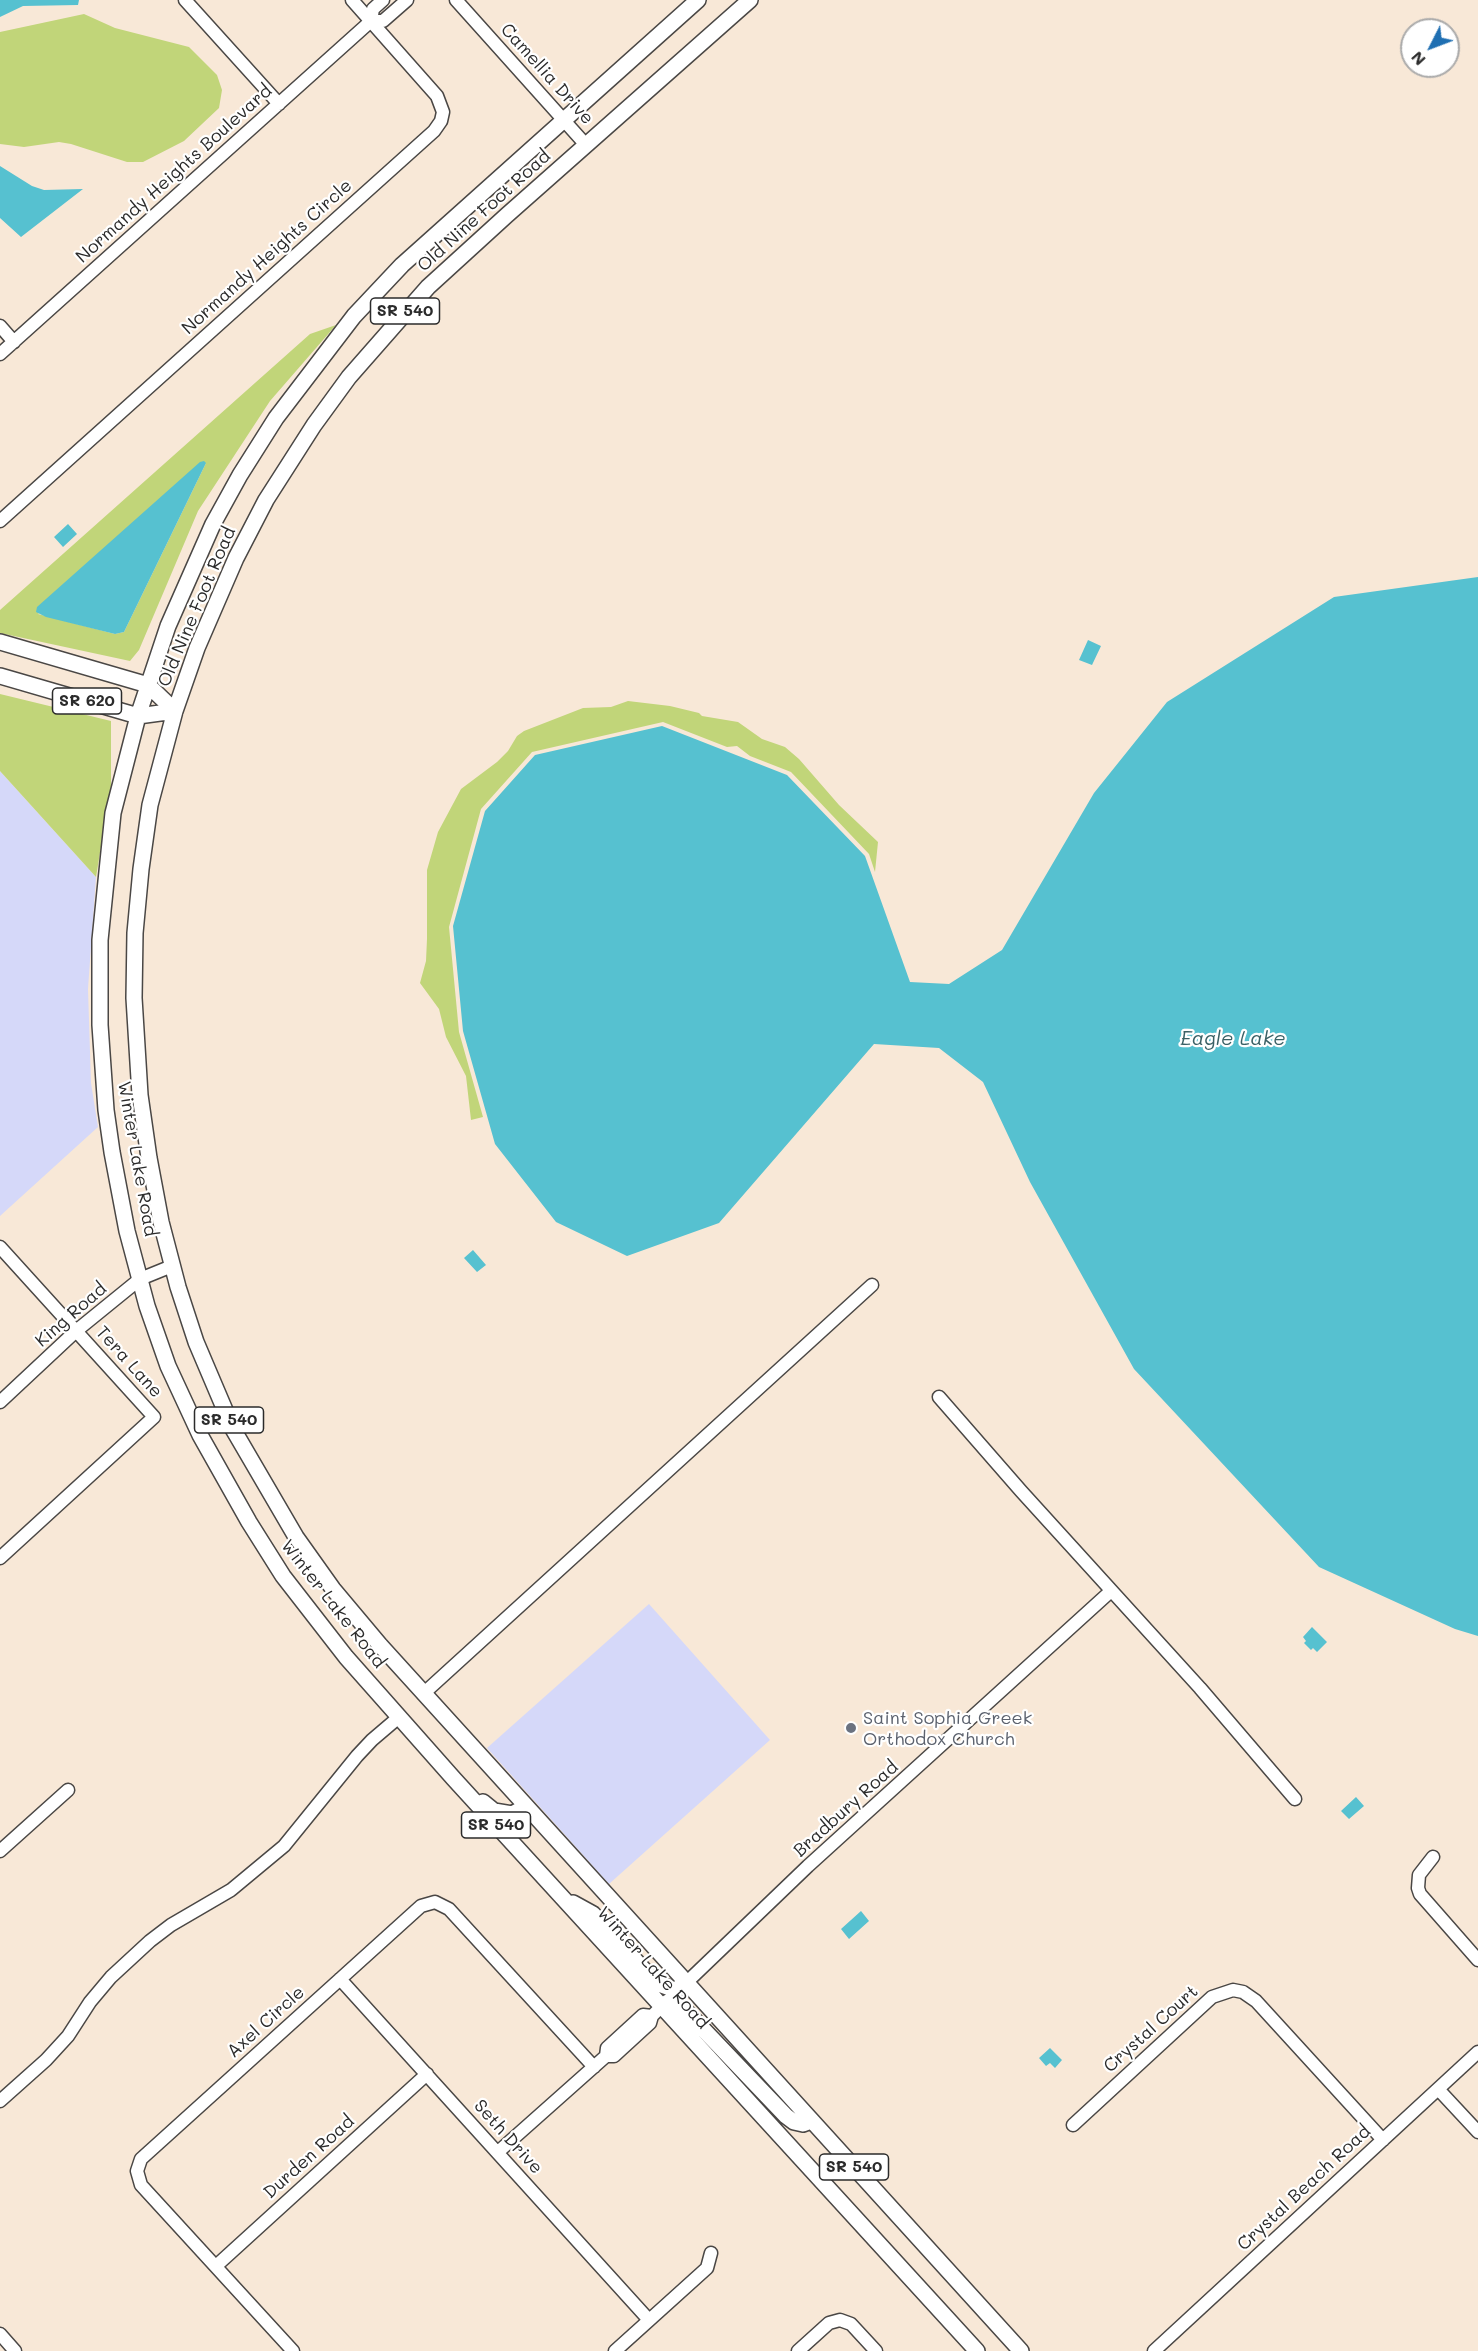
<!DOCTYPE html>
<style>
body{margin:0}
#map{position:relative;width:1478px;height:2351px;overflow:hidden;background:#f8e8d7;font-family:Mali,sans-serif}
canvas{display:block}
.north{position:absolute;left:1400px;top:18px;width:60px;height:60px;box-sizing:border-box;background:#fff;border:2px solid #aaa;border-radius:50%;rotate:228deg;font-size:16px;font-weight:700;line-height:24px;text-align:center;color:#2b2b2b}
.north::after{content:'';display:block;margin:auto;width:21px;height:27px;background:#1f6fb2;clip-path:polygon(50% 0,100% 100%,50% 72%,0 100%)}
</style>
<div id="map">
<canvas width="1478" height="2351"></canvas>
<div class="north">N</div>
</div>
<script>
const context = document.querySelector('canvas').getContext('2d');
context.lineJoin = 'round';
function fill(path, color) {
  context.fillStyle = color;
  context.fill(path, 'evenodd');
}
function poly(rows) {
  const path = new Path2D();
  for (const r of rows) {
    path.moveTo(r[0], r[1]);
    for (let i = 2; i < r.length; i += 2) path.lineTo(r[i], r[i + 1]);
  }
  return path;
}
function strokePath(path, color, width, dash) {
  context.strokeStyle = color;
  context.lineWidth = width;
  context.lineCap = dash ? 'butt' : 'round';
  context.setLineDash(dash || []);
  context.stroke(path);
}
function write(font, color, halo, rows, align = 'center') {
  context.font = font + ' Mali,sans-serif';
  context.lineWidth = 4.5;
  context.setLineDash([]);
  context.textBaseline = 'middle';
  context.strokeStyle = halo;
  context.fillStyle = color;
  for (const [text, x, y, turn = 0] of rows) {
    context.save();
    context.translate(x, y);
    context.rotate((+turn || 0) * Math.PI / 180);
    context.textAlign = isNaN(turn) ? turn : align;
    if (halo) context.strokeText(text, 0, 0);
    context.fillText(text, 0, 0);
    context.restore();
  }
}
fill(poly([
 [0,771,96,877,88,989,91,1083,98,1127,0,1216],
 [649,1604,770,1740,609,1884,487,1748]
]), '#d5d8f9');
fill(poly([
 [84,14,115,28,189,47,217,75,222,90,219,108,184,141,143,162,127,162,71,144,59,142,24,147,0,144,0,32],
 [336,325,270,401,198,511,139,650,130,661,0,633,0,610,310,334],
 [206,463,124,632,115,634,38,614],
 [0,694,111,721,111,786,96,877,0,771],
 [628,701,670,706,699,713,702,716,738,722,762,739,785,747,799,759,839,805,878,842,875,872,869,854,791,772,750,756,737,746,727,747,663,722,532,752,481,809,449,927,459,1032,483,1117,471,1120,466,1076,446,1037,439,1009,420,983,426,961,427,939,427,870,438,832,461,789,497,762,508,751,517,736,524,731,583,708,611,707]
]), '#c1d579');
fill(poly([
 [0,0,79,0,78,5,23,6,0,17],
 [0,166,32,186,44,190,83,189,21,237,0,218],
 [204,461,206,463,124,632,115,634,46,617,36,612,37,607,200,462],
 [68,524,77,534,63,547,54,537],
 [1478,577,1478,1636,1455,1629,1319,1567,1134,1369,1030,1182,983,1082,939,1048,874,1044,719,1223,627,1256,556,1222,495,1144,463,1031,453,926,485,811,535,755,662,726,787,775,865,856,910,982,949,984,1002,950,1094,793,1167,702,1334,597],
 [1088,640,1101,646,1092,665,1079,660],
 [473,1250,486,1265,477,1272,464,1258],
 [1312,1627,1327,1642,1317,1652,1313,1648,1311,1650,1304,1643,1306,1641,1303,1637],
 [1356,1797,1364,1806,1349,1819,1341,1811],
 [861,1911,869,1921,849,1939,841,1929],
 [1050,2048,1062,2060,1055,2068,1050,2063,1046,2066,1039,2058]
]), '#56c1d0');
const minor = poly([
 [185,0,279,104],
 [456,0,586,145],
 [371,21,373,9,383,0],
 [0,326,14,342],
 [0,354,371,21,383,21,407,0],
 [0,521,434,131,441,121,443,112,437,96,352,0],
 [0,1247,154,1417,0,1558],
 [939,1397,1021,1491,1200,1688,1295,1799],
 [0,1402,76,1331,140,1279,172,1266],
 [423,1694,872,1285],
 [0,1851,68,1790],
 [1433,1857,1419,1875,1418,1888,1420,1894,1478,1960],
 [340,1979,649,2320],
 [686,1983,808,1866,1111,1591],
 [606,2056,614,2056,650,2023,652,2016,657,2011],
 [1438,2089,1478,2132],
 [0,2101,46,2060,68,2036,90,2002,111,1977,150,1941,171,1925,231,1890,284,1846,357,1756,372,1740,399,1717],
 [1073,2125,1212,1997,1233,1990,1243,1992,1256,2001,1383,2140],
 [498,2152,606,2056,607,2048,643,2015,652,2016],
 [216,2266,427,2074],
 [0,2334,15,2351],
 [293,2351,141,2185,137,2171,141,2159,421,1906,435,1902,449,1909,594,2067],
 [615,2351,707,2268,711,2253],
 [798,2351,829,2323,840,2320,851,2324,876,2351],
 [1154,2351,1478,2052]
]);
const major = poly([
 [698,0,402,265,354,316,276,418,240,475,213,524,168,626,138,716,113,813,100,940,100,1025,106,1110,112,1152,127,1231,147,1306,168,1366,200,1435,249,1522,283,1576,346,1657,454,1779,977,2351],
 [750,0,507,215,428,287,349,377,314,425,266,500,236,558,197,648,175,711,150,805,141,869,135,933,134,998,140,1095,149,1158,161,1222,178,1287,196,1342,233,1429,296,1537,333,1589,380,1645,1021,2351],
 [0,642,148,685,175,711],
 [0,676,138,716,175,711],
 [483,1802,494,1811,512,1814,525,1807],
 [573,1903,593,1914,656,1983,675,1990,686,1983],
 [662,2006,668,2002,680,2005,786,2116,794,2122,803,2124,811,2121]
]);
strokePath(minor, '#4a4745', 15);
strokePath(major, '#4a4745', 18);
strokePath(minor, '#fff', 12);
strokePath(major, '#fff', 15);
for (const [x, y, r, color] of [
 [851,1728,6,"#6b7280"]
]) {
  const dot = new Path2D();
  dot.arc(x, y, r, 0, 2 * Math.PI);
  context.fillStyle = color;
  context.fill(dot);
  strokePath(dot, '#fff', 2);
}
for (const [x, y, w] of [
 [405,311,69],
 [87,701,69],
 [229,1420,69],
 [496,1825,69],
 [854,2167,69]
]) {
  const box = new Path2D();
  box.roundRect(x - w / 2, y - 13, w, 26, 4.5);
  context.fillStyle = '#fff';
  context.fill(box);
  strokePath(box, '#2b2b2b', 1.5);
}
write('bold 16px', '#2b2b2b', null, [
 ["SR 540",405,311],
 ["SR 620",87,701],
 ["SR 540",229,1420],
 ["SR 540",496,1825],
 ["SR 540",854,2167]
]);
write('18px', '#2b2b2b', '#fff', [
 ["Camellia Drive",547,74,48],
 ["Normandy Heights Boulevard",174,174,-42],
 ["Old Nine Foot Road",484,211,-42],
 ["Normandy Heights Circle",267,257,-42],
 ["Old Nine Foot Road",197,607,-67],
 ["Winter Lake Road",137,1159,80],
 ["King Road",71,1315,-41],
 ["Tera Lane",129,1362,48],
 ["Winter Lake Road",333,1604,52],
 ["Bradbury Road",846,1809,-42],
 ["Winter Lake Road",653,1968,48],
 ["Axel Circle",266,2022,-42],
 ["Crystal Court",1151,2029,-42],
 ["Seth Drive",508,2137,48],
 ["Durden Road",309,2157,-42],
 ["Crystal Beach Road",1304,2188,-43]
]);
write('18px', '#5b616d', '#fff', [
 ["Saint Sophia Greek",863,1718],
 ["Orthodox Church",863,1739]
], 'left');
write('italic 20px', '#3a6065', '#fff', [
 ["Eagle Lake",1233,1039]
]);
</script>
